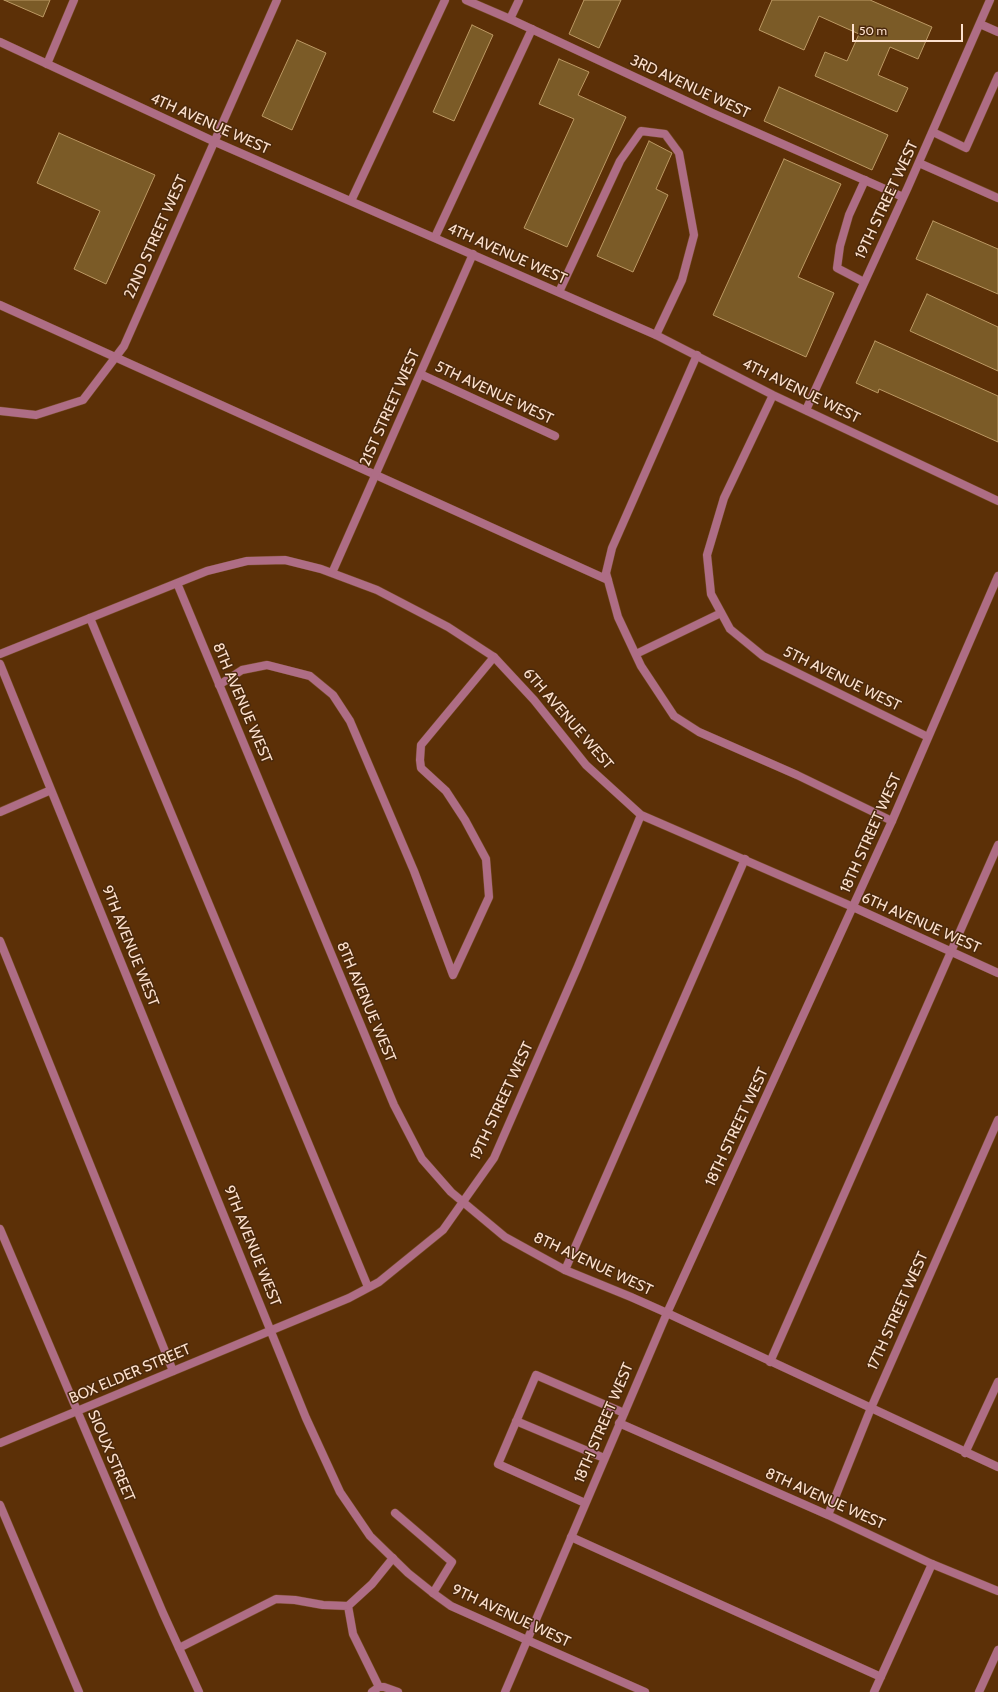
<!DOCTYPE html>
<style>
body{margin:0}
#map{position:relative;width:998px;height:1692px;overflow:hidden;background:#5c3007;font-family:Cabin,sans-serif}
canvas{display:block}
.scale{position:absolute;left:852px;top:24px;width:111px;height:18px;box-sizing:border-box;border:2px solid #fce0cd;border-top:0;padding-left:5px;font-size:12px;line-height:14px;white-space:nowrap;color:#fce0cd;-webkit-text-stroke:3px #4b290c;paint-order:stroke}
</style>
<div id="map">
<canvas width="998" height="1692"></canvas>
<div class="scale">50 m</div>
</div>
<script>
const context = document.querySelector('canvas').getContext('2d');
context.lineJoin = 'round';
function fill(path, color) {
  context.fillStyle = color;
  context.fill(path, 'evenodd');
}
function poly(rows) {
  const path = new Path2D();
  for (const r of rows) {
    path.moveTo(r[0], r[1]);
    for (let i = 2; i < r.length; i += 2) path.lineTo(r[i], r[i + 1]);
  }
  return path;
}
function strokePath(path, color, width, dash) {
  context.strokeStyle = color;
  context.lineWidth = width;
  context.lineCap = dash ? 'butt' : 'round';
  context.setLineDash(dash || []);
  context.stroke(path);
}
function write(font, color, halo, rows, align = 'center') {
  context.font = font + ' Cabin,sans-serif';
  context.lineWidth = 3;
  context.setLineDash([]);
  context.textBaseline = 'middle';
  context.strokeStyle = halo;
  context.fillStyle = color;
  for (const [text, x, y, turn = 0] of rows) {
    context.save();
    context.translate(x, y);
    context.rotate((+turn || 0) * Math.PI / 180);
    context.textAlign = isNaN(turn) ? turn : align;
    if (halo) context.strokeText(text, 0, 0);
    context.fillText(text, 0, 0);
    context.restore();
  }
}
const building = poly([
 [4,0,50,0,43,17,4,0],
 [584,0,621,0,599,48,569,34,584,0],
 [772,0,870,0,932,27,918,59,890,47,878,75,908,88,897,112,815,76,825,52,847,61,859,34,819,16,804,50,759,30,772,0],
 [472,25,493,35,454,121,433,112,472,25],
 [297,40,326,53,292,130,262,116,297,40],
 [559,59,589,72,578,95,626,117,567,247,524,228,574,119,539,104,559,59],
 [779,87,888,135,872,170,764,121,779,87],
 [59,133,155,175,106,284,74,269,100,211,37,183,59,133],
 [649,141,672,153,656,189,668,195,633,272,597,256,649,141],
 [784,159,841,184,798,277,834,293,806,357,713,315,784,159],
 [933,221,998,249,998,294,916,259,933,221],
 [927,294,998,327,998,371,910,331,927,294],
 [875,341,998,396,998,442,879,389,878,393,856,383,875,341]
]);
fill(building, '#7b5b27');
strokePath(building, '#bc9964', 1);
const service = poly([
 [510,19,519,0],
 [980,24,998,32],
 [47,64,74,0],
 [933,132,966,148,998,76],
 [351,201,445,0],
 [435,237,532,29],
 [864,282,837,268,840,246,849,215,865,180],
 [559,292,620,161,641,131,665,134,679,153,694,235,682,280,656,335],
 [0,305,608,580],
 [697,355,612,548,606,573,618,617,641,666,674,716,699,732,797,775,892,821],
 [806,410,908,187,990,0],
 [90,618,368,1287],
 [636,654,721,613],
 [219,685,242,670,267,665,310,676,333,695,350,721,414,871,453,975,489,897,486,859,465,820,446,791,421,768,420,760,421,745,494,657],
 [0,941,173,1371],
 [565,1270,745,859],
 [667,1313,998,1467],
 [770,1362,998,845],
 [516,1421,604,1458],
 [965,1453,998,1382],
 [585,1503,498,1464,536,1375,624,1413],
 [0,1505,79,1692],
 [395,1513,452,1562,433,1593],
 [571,1537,881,1677],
 [348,1606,353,1634,379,1687],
 [179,1648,276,1599,295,1600,323,1605,348,1606,372,1584,393,1558],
 [372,1692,379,1687,384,1687,398,1692],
 [874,1692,932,1564]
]);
const minor = poly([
 [466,0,510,19,712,113,903,197],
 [0,42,213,141,656,335,773,395,998,501],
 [919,163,998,198],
 [420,374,555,436],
 [773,395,724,498,707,555,711,594,730,629,763,656,928,737],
 [0,411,36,415,83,400,124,346,277,0],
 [332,573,473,254],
 [177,583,394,1105,422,1159,451,1192,505,1237,565,1270,631,1297,667,1313],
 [0,654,207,571,247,561,285,560,321,569,377,590,448,627,494,657,534,700,586,765,641,815,853,907],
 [0,664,306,1418,340,1492,370,1536,408,1573,433,1593,451,1606,527,1640],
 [0,812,51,790],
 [0,1229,163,1613,199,1692],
 [619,1423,828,1515,932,1564,998,1591],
 [0,1443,349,1298,379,1282,443,1230,494,1158,578,966,641,815],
 [828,1515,871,1408,998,1120],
 [979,1692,998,1650]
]);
const tertiary = poly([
 [853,907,998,973],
 [527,1640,645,1692],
 [505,1692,667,1313,892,821,998,576]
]);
strokePath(service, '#764c27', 9);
strokePath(minor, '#764c27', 9);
strokePath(tertiary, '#764c27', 9);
strokePath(service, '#ae6d85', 8);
strokePath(minor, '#ae6d85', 8);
strokePath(tertiary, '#ae6d85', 8);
write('15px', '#fce0cd', '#4b290c', [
 ["3RD AVENUE WEST",690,87,25],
 ["4TH AVENUE WEST",210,124,24],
 ["19TH STREET WEST",887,200,-65],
 ["22ND STREET WEST",156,237,-66],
 ["4TH AVENUE WEST",507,254,24],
 ["4TH AVENUE WEST",801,391,26],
 ["5TH AVENUE WEST",494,393,25],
 ["21ST STREET WEST",390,408,-66],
 ["5TH AVENUE WEST",842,679,26],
 ["8TH AVENUE WEST",242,703,67],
 ["6TH AVENUE WEST",568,719,49],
 ["18TH STREET WEST",871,833,-66],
 ["6TH AVENUE WEST",921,923,24],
 ["9TH AVENUE WEST",130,946,68],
 ["8TH AVENUE WEST",366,1002,67],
 ["19TH STREET WEST",502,1101,-65],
 ["18TH STREET WEST",737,1127,-65],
 ["9TH AVENUE WEST",252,1246,68],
 ["8TH AVENUE WEST",593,1264,25],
 ["17TH STREET WEST",898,1311,-66],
 ["BOX ELDER STREET",130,1374,-23],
 ["18TH STREET WEST",604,1423,-67],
 ["SIOUX STREET",111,1456,67],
 ["8TH AVENUE WEST",825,1499,24],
 ["9TH AVENUE WEST",511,1616,25]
]);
</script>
